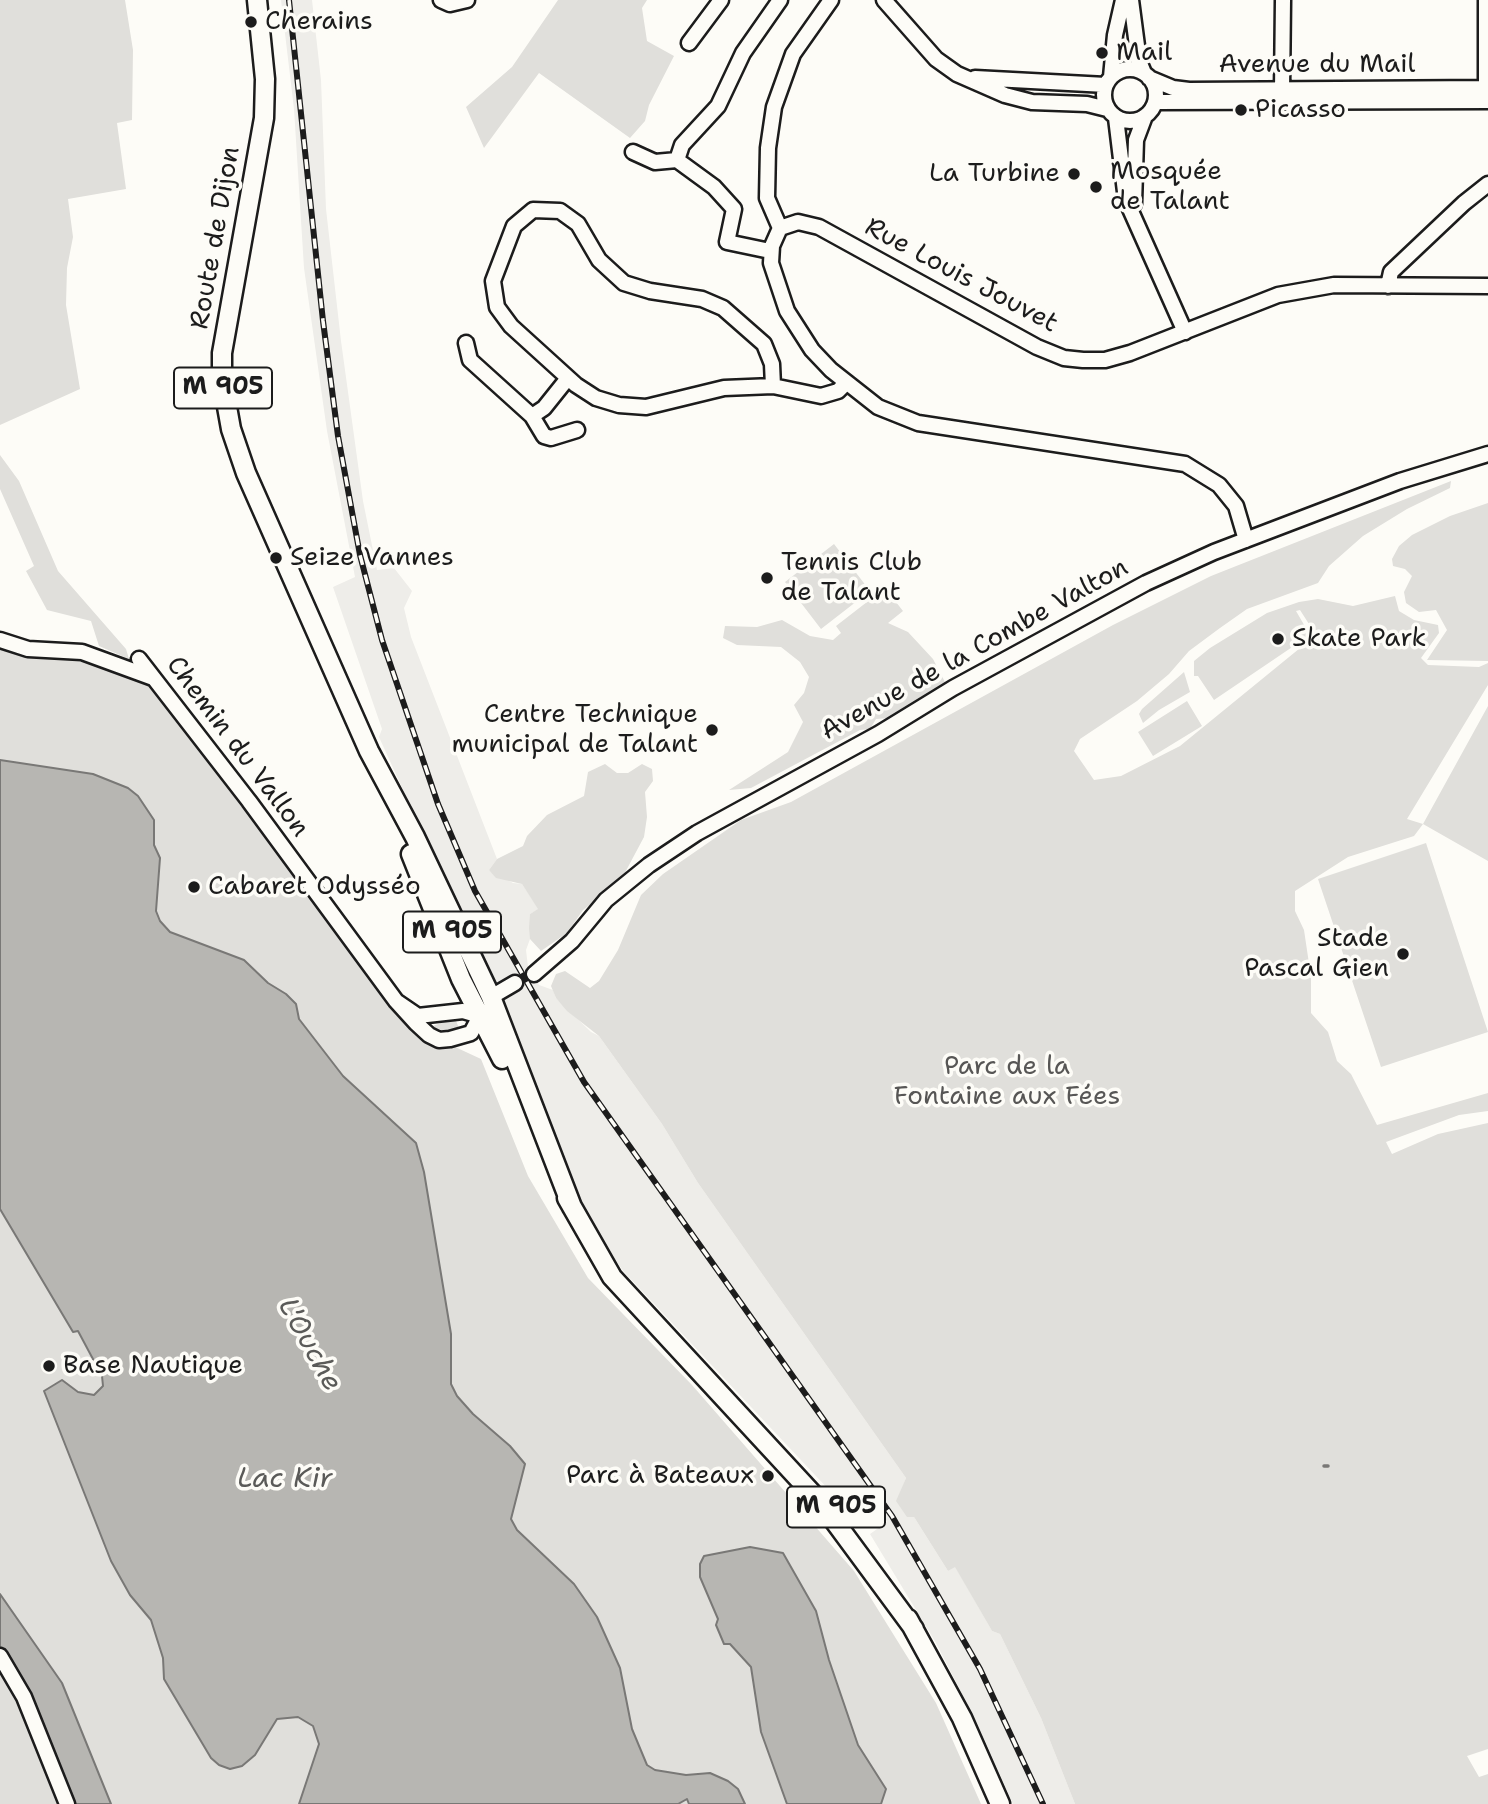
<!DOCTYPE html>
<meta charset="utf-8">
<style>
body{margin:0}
canvas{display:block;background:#fdfcf7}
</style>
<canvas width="1488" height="1804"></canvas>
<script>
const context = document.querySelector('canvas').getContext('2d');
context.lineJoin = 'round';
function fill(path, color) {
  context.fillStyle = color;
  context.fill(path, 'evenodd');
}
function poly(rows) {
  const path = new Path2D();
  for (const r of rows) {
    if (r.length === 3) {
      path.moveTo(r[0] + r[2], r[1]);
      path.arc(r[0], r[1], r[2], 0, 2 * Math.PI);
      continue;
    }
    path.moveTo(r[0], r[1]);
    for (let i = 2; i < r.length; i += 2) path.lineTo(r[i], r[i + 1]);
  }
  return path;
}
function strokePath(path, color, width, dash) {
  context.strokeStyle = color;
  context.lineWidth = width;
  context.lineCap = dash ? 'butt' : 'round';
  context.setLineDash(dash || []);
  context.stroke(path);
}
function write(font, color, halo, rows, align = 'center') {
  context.font = font + ' "Shantell Sans",sans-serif';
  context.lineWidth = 7;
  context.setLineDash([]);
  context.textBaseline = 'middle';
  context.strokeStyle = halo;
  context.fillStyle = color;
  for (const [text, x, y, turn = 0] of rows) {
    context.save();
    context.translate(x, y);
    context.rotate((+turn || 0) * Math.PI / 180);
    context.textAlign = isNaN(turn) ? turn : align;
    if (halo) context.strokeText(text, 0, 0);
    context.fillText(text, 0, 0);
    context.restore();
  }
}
fill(poly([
 [281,0,312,0,321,80,326,209,341,341,363,501,377,570,394,568,412,591,404,608,411,637,497,859,489,870,513,883,522,884,539,909,530,914,530,939,526,950,528,967,539,985,553,990,556,998,591,1032,599,1036,662,1124,698,1183,906,1478,897,1501,914,1517,948,1571,955,1566,992,1631,1000,1634,1041,1718,1075,1804,1013,1804,977,1723,936,1643,870,1534,887,1522,882,1514,863,1526,624,1272,588,1223,575,1194,506,1015,503,994,516,977,498,985,489,979,379,737,382,729,333,587,355,577,327,431,304,268,294,109]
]), '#eeede9');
fill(poly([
 [0,0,125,0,133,50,132,120,117,123,126,189,68,199,73,237,67,268,66,305,80,389,0,425],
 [558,0,647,0,642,8,647,41,674,56,649,105,645,121,630,138,539,73,484,148,466,107,512,67],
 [0,455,19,481,58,571,126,649,129,659,99,646,91,621,47,610,26,571,34,566,0,489],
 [1451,481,1450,488,1407,509,1363,536,1329,566,1318,583,1247,609,1220,628,1189,651,1169,674,1137,701,1080,739,1074,751,1094,780,1121,776,1180,746,1316,635,1300,610,1296,611,1310,635,1214,700,1198,676,1194,676,1194,661,1210,648,1267,613,1299,602,1318,599,1353,606,1395,596,1399,611,1414,620,1438,625,1439,633,1421,658,1428,665,1479,667,1488,663,1488,685,1407,819,1423,824,1488,706,1488,861,1423,824,1414,836,1348,857,1295,891,1295,911,1304,930,1311,977,1311,1013,1328,1032,1337,1061,1351,1074,1377,1125,1488,1093,1488,1111,1459,1115,1386,1142,1392,1154,1438,1134,1488,1123,1488,1749,1467,1756,1479,1777,1488,1774,1488,1804,1075,1804,1041,1718,1000,1634,992,1631,955,1567,948,1571,914,1517,907,1517,896,1501,906,1478,698,1183,662,1124,599,1036,567,1011,556,998,551,986,556,974,565,971,590,988,599,981,618,950,641,895,663,874,741,820,791,802,1113,625,1211,576],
 [1488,503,1488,661,1427,660,1447,630,1436,610,1419,612,1406,603,1404,592,1412,576,1405,569,1393,566,1392,559,1399,546,1412,535,1450,516],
 [834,544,870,591,821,629,785,582],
 [885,588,903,611,888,623,908,632,933,659,946,684,919,703,890,718,876,719,870,729,860,730,751,788,729,790,788,752,803,722,794,705,804,693,809,677,800,662,781,647,737,645,723,638,725,626,757,627,782,620,810,636,833,640,841,633,836,626],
 [0,646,72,656,132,676,161,690,435,1045,453,1046,481,1059,528,1176,588,1278,692,1385,854,1571,936,1703,981,1804,111,1804,62,1683,0,1594],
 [1184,672,1190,692,1159,710,1143,723,1139,714,1142,709],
 [1187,701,1202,726,1153,756,1138,732],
 [605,764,617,773,628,773,642,764,652,769,653,781,645,792,647,817,644,837,620,882,583,910,567,933,541,951,530,939,529,928,530,914,538,909,522,884,496,878,489,870,497,859,523,846,527,836,547,815,584,796,588,772],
 [1426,843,1488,1032,1381,1067,1318,879],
 [455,1018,460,1031,441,1033,427,1028],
 [0,1646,8,1658,73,1804,0,1804]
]), '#e0dfdb');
const water = poly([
 [0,760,93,774,128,788,138,796,154,820,154,845,160,858,156,911,160,921,170,932,244,960,268,983,286,994,296,1004,299,1019,343,1076,416,1143,424,1172,451,1334,451,1384,457,1396,473,1414,510,1446,525,1464,511,1519,517,1530,574,1584,597,1617,620,1668,632,1729,647,1765,655,1770,686,1775,710,1773,728,1781,738,1789,745,1804,689,1804,687,1799,678,1804,299,1804,319,1744,313,1726,298,1717,277,1719,255,1755,242,1766,230,1769,219,1765,211,1758,164,1679,163,1658,151,1620,130,1595,111,1561,44,1391,62,1380,78,1392,94,1395,103,1386,102,1376,78,1331,73,1332,0,1209,0,760],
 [750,1547,783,1553,816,1611,829,1660,858,1745,886,1789,881,1804,787,1804,761,1732,751,1667,730,1644,724,1644,716,1625,718,1619,700,1577,700,1564,704,1556,750,1547],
 [0,1594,62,1683,111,1804,73,1804,0,1646,0,1594]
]);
fill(water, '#b7b6b2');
strokePath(water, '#797876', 2);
strokePath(poly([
 [1324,1466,1328,1466]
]), '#797876', 3.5);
strokePath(poly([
 [515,983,534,974]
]), '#dbdad6', 14, [14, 7]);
const minor = poly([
 [441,0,450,4,467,0],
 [884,0,936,59,957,74,1005,95,1032,102,1087,104,1107,109],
 [1131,0,1139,61,1144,73],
 [1486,0,1486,88],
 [689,43,721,0],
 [1130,95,26],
 [1111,77,1115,35,1123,0],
 [975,78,1106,85],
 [1149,78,1173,88,1189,90,1488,88],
 [1282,90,1283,0],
 [1155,102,1488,101],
 [1116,118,1126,200,1185,332],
 [633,152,655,162,677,160],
 [1134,204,1136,140,1145,116],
 [780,228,798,222,819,227,1037,347,1064,358,1083,360,1105,360,1130,353,1278,295,1334,285,1488,286],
 [780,228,772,246,771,263,787,311,812,350,831,370,878,407,918,423,1185,464,1219,485,1236,506,1246,540],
 [780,228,767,198,768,148,774,107,793,54,831,0],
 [770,251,727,242,734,209,714,187,677,160,682,145,718,106,743,53,780,0],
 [1388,286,1391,272,1464,203,1488,184],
 [466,343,470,360,532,416],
 [568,378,544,408,532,416,544,436,551,438,577,430],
 [773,386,772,364,764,344,723,308,702,299,650,291,624,283,599,260,578,224,560,211,533,210,514,226,493,281,497,307,511,326,576,385,596,398,619,405,646,407,724,388,773,386,821,396,838,391,845,384],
 [0,640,28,649,82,652,153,678],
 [139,659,249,801,396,1001,416,1023,429,1035,439,1040,450,1039,471,1033,480,1016,463,1011,418,1016,396,1001],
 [534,974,572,941,606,900,649,865,697,833,878,734,953,688,1146,583,1214,552,1400,481,1488,454],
 [491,997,515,983],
 [0,1656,24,1697,67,1804]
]);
const major = poly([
 [257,0,265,79,264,118,222,353,222,379,231,429,246,473,369,751,415,837,491,997,572,1207],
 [411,854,461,979,502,1059],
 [567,1198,612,1277,821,1503,914,1629],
 [908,1619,962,1718,1000,1804]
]);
strokePath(minor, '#1c1c1c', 19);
strokePath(major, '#1c1c1c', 23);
strokePath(minor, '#fdfcf7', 14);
strokePath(major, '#fdfcf7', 18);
const rail = poly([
 [289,0,323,321,338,436,360,555,382,640,438,804,475,891,584,1082,892,1516,980,1669,1043,1804]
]);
strokePath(rail, '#1c1c1c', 6);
strokePath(rail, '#fdfcf7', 3.5, [10]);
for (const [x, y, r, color] of [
 [251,22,7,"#1c1c1c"],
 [1102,53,7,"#1c1c1c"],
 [1241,110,7,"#1c1c1c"],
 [1074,174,7,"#1c1c1c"],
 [1096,187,7,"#1c1c1c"],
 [276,558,7,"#1c1c1c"],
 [767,578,7,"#1c1c1c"],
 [1278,639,7,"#1c1c1c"],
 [712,730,7,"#1c1c1c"],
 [194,887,7,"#1c1c1c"],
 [1403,954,7,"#1c1c1c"],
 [49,1366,7,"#1c1c1c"],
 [768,1476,7,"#1c1c1c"]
]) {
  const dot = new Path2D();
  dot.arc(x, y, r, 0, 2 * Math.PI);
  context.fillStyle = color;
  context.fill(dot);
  strokePath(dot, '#fdfcf7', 2.5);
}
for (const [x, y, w] of [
 [223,388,98],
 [452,932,98],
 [836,1507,98]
]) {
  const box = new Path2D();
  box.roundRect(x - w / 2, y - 20.5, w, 41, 5);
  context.fillStyle = '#fdfcf7';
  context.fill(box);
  strokePath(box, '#1c1c1c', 2);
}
write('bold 24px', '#1c1c1c', null, [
 ["M 905",223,388],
 ["M 905",452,932],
 ["M 905",836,1507]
]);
write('26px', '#1c1c1c', '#fdfcf7', [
 ["Cherains",265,22],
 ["Mail",1116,53],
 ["Picasso",1255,110],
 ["Mosquée",1110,172],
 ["de Talant",1110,202],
 ["La Turbine",1060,174,"right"],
 ["Seize Vannes",290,558],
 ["Tennis Club",781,563],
 ["de Talant",781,593],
 ["Skate Park",1292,639],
 ["Centre Technique",698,715,"right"],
 ["municipal de Talant",698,745,"right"],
 ["Cabaret Odysséo",208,887],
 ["Stade",1389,939,"right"],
 ["Pascal Gien",1389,969,"right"],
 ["Base Nautique",63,1366],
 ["Parc à Bateaux",754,1476,"right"]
], 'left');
write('26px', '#1c1c1c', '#fdfcf7', [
 ["Avenue du Mail",1317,65],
 ["Route de Dijon",216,238,-80],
 ["Rue Louis Jouvet",961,276,28],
 ["Avenue de la Combe Valton",975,650,-29],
 ["Chemin du Vallon",237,747,53]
]);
write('26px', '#575655', '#fdfcf7', [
 ["Parc de la",1007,1067],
 ["Fontaine aux Fées",1007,1097]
]);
write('italic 28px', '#5a5a58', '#fdfcf7', [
 ["L'Ouche",309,1345,61],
 ["Lac Kir",285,1480]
]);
</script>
